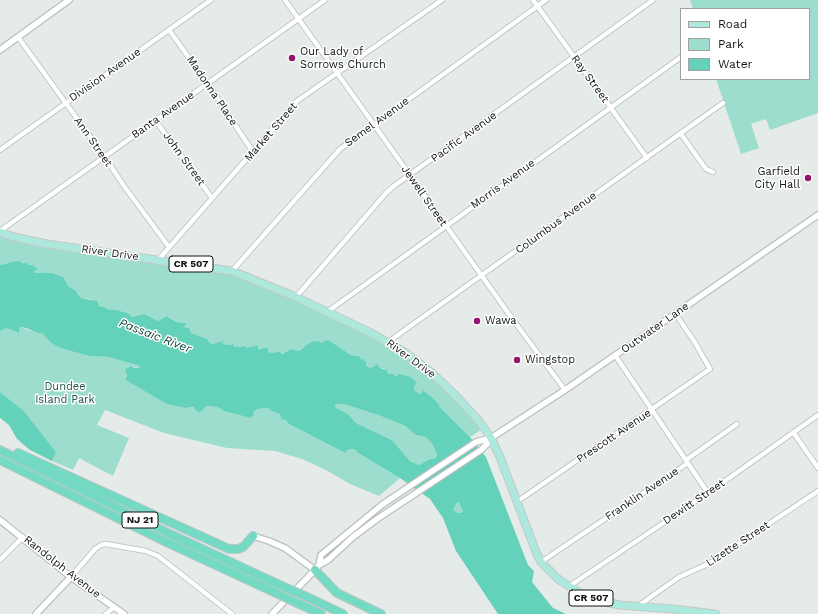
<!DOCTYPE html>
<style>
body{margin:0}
#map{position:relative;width:818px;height:614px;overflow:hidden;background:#e5ebe9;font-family:"Work Sans",sans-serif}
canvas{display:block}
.legend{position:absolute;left:680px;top:8px;width:130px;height:72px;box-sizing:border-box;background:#fff;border:1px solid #a1a1a1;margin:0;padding:5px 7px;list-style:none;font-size:12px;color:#131514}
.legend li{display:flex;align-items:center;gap:8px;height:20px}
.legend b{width:20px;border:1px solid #a1a1a1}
</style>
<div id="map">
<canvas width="818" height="614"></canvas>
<ul class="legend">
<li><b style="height:5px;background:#ace9dc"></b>Road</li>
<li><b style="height:11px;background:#9dddce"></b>Park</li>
<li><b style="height:11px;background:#64d2bb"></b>Water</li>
</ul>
</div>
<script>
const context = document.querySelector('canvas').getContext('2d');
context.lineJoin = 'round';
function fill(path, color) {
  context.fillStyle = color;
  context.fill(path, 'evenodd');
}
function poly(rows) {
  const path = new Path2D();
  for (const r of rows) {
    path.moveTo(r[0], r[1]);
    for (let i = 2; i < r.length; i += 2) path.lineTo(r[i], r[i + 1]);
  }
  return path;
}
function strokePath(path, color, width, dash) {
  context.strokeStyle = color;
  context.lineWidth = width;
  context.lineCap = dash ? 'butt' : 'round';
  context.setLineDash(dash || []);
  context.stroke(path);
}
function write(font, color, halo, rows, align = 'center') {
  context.font = font + ' "Work Sans",sans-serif';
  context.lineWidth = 3;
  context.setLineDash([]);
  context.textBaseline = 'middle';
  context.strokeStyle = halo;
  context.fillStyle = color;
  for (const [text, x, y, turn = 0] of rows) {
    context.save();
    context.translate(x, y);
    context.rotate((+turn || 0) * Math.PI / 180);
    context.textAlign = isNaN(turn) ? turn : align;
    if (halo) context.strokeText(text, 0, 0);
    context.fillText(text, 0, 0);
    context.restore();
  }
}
fill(poly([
 [690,0,818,0,818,113,770,130,766,119,751,124,759,148,741,154,716,79,809,79,809,9,693,9],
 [0,232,47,244,232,271,388,342,440,380,484,428,470,437,440,407,438,403,423,391,420,394,415,391,414,387,416,384,411,377,389,374,384,368,380,368,376,364,375,366,370,368,356,355,351,355,328,341,303,347,299,351,291,349,281,354,277,351,274,353,270,353,267,347,261,349,258,347,247,348,245,346,237,347,234,347,232,344,229,345,224,344,222,342,223,340,213,344,210,343,207,339,191,333,184,327,186,323,176,322,168,316,158,321,144,314,132,317,128,313,116,310,106,309,105,307,99,306,91,299,81,298,75,290,68,286,62,277,52,273,35,273,34,271,34,265,7,263,0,265],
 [20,327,38,333,42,333,51,343,89,356,108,357,140,366,139,368,132,367,124,379,186,408,206,406,217,407,224,411,250,418,257,409,268,408,271,411,280,414,283,419,289,424,345,453,349,449,354,449,358,453,400,478,379,496,350,484,326,470,302,459,275,451,227,448,164,433,105,410,97,425,129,438,113,476,79,458,73,470,52,461,56,452,24,411,0,392,0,331,6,328,19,333],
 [335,404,344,404,378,415,405,426,416,435,426,437,433,445,437,455,436,458,430,459,419,465,410,461,392,440,356,423,348,414,336,408],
 [459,502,463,512,458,513,453,510,457,503]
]), '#9dddce');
fill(poly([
 [18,261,24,264,26,262,29,265,34,265,34,267,37,268,37,270,34,271,35,273,52,273,63,277,68,286,75,290,81,298,97,301,99,306,105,307,106,309,116,310,128,313,132,317,144,314,158,321,167,316,176,322,187,323,184,327,186,328,189,328,191,333,207,339,210,343,213,344,224,340,222,342,224,344,229,345,233,344,234,347,237,347,245,346,247,348,252,346,254,347,256,345,258,346,259,349,268,347,268,350,270,353,274,353,278,351,282,354,291,349,299,351,306,345,312,342,319,341,320,343,328,340,351,355,359,356,361,360,363,358,366,363,366,365,370,368,375,366,376,363,380,368,387,370,387,372,389,374,393,374,396,376,399,374,411,377,417,383,414,387,415,391,420,394,423,391,422,389,438,403,440,407,470,437,486,457,528,565,534,571,532,582,553,608,566,614,498,614,456,551,443,518,430,499,400,478,358,453,354,449,349,449,345,453,289,424,284,419,282,420,280,414,271,411,268,408,257,409,254,412,253,416,250,418,224,411,217,407,206,406,199,413,193,407,186,408,167,404,124,379,127,376,127,374,125,371,126,369,131,366,134,368,139,368,140,366,108,357,89,356,61,348,51,343,42,333,38,333,26,328,20,327,19,333,6,328,0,331,0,265],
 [335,404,344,404,378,415,405,426,416,435,426,437,433,445,437,455,436,458,430,459,419,465,410,461,392,440,356,423,348,414,336,408],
 [459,502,463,512,458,513,453,510,457,503],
 [0,392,24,411,56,452,52,461,30,450,17,439,9,425,0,418]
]), '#64d2bb');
const minor = poly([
 [285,0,514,321,565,390],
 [533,0,647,158],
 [169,30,208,84,253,152],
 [18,37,104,156,124,186,169,247],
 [155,120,212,198],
 [681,134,706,169,713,172],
 [0,150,211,0],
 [0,231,325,0],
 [159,259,297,101,442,0],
 [232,271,340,149,546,0],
 [296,297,386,193,394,186,653,0],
 [327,312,681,57],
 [388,342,723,103],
 [615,355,708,493],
 [793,432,818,468],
 [686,460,737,424],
 [518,501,710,369,694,341,675,313],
 [0,560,23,537],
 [541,562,688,463],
 [71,577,95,549,101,545,106,544,146,551,158,556,232,614],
 [568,587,708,493,818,415],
 [638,606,679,577,710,563,818,491],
 [106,614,114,607]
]);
const tertiary = poly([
 [0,50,69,0],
 [0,520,71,577,124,614],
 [253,536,269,541,285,548,315,570],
 [319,565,328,560,353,537,377,519,481,450,488,443,491,438],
 [36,614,71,577],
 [272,614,315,570,319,565,321,555,383,504,476,442,491,438,565,390,818,215]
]);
const primary = poly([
 [0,232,14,237,47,244,232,271,296,297,371,333,406,353,431,372,456,396,479,421,491,438,500,457,536,552,541,562,558,579,580,593,591,598,605,602,620,605,673,609,716,614]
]);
const motorway = poly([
 [0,450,168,533,282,586],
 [18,453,229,549,238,549,243,547,253,536],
 [0,460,164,541,276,593],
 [315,570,337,593,381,614],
 [305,596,343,614],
 [297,603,321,614]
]);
strokePath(minor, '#b9bfbd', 6);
strokePath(tertiary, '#b9bfbd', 8);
strokePath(primary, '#c6c7c7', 9);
strokePath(motorway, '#c6c7c7', 10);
strokePath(minor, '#fff', 4.5);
strokePath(tertiary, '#fff', 5.5);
strokePath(primary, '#ace9dc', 7);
strokePath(motorway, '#75dac4', 8);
const motorwayBridge = poly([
 [282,586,305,596],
 [276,593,297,603]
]);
strokePath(motorwayBridge, '#c6c7c7', 10, []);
strokePath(motorwayBridge, '#75dac4', 8);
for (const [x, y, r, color] of [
 [292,58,4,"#95156e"],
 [808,178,4,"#95156e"],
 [477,321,4,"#95156e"],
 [517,360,4,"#95156e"]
]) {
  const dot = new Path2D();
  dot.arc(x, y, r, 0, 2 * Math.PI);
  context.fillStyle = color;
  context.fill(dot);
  strokePath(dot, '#fff', 1.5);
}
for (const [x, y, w] of [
 [191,264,44],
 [140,520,36],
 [591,598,44]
]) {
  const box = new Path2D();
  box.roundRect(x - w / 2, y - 8, w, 16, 3);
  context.fillStyle = '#fff';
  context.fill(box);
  strokePath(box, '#131514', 1);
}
write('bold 10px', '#131514', null, [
 ["CR 507",191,264],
 ["NJ 21",140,520],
 ["CR 507",591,598]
]);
write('11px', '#131514', '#fff', [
 ["Our Lady of",300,52],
 ["Sorrows Church",300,65],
 ["Garfield",800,172,"right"],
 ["City Hall",800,185,"right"],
 ["Wawa",485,321],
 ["Wingstop",525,360]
], 'left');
write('11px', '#131514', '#fff', [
 ["Division Avenue",105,75,-35],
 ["Ray Street",590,79,54],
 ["Madonna Place",212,91,56],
 ["Banta Avenue",163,115,-35],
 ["Semel Avenue",377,122,-36],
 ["Market Street",271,132,-49],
 ["Pacific Avenue",464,137,-36],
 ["Ann Street",93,142,55],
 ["John Street",184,159,54],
 ["Morris Avenue",503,184,-36],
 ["Jewell Street",424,196,55],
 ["Columbus Avenue",556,223,-36],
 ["River Drive",110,253,8],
 ["Outwater Lane",655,328,-35],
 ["River Drive",411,359,36],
 ["Prescott Avenue",614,436,-34],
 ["Franklin Avenue",642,494,-34],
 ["Dewitt Street",694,502,-34],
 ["Lizette Street",738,544,-33],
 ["Randolph Avenue",62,567,38]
]);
write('11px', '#245349', '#fff', [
 ["Dundee",65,387],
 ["Island Park",65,400]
]);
write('italic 12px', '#14453c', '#fff', [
 ["Passaic River",155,336,21]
]);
</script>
